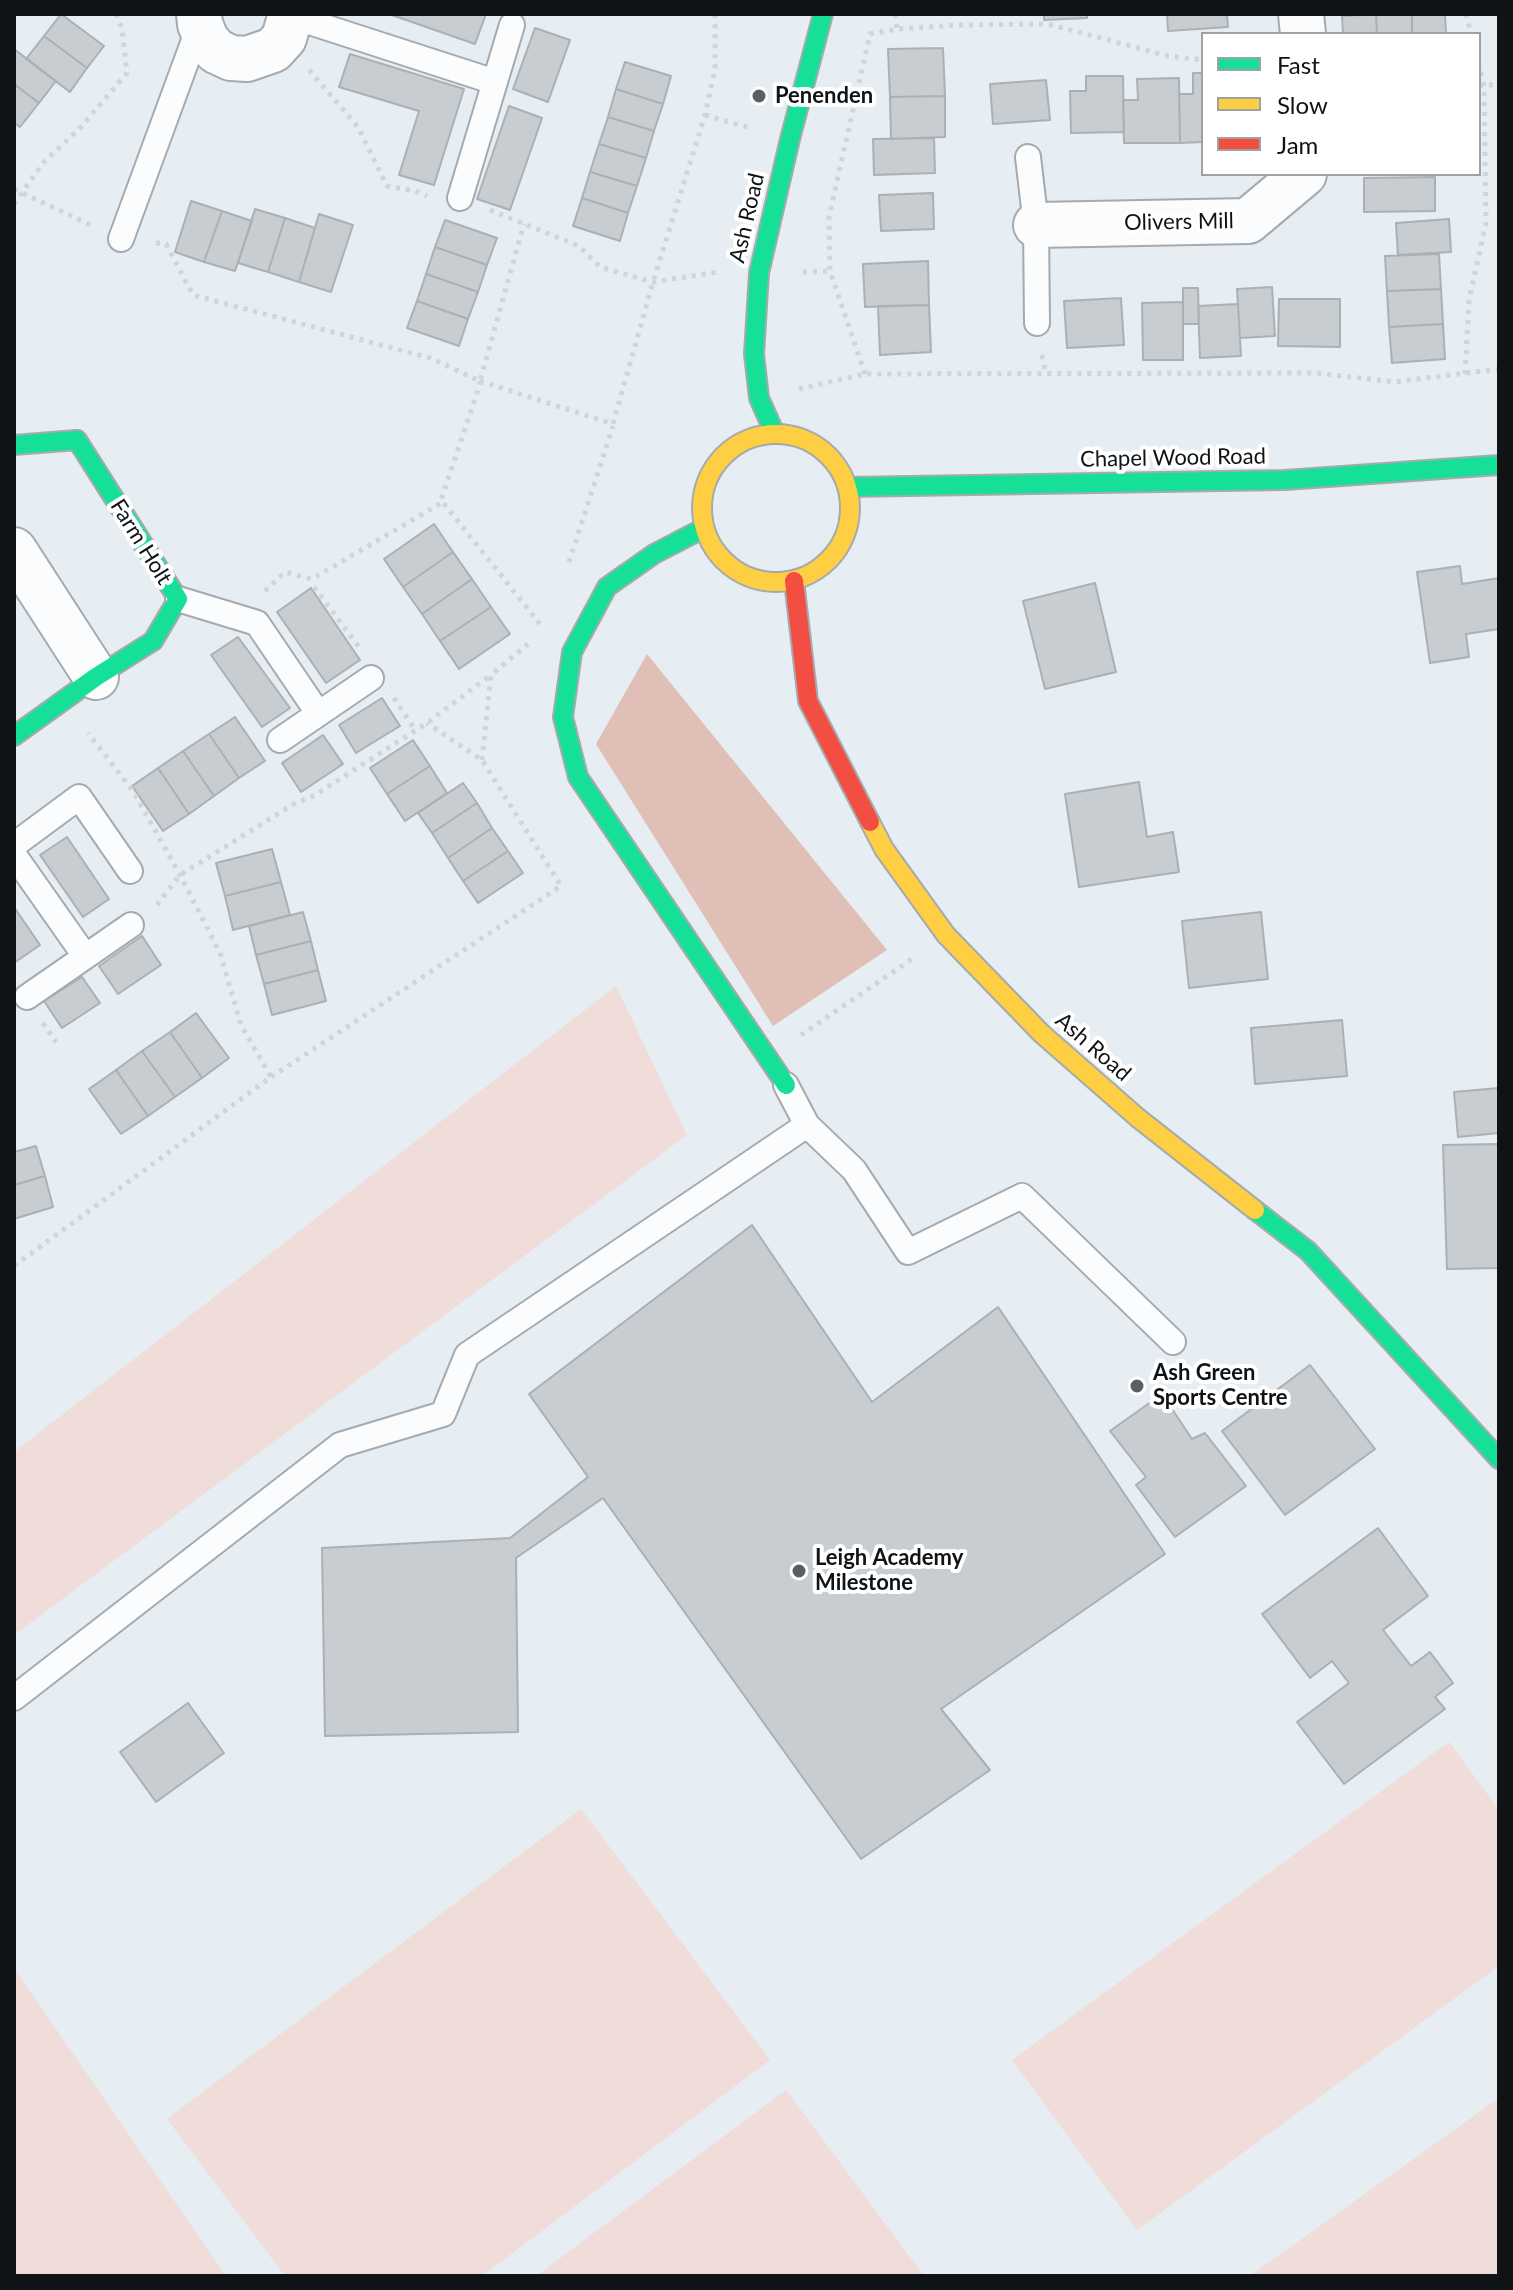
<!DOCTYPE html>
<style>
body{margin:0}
#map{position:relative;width:1513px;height:2290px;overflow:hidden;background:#e6edf3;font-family:Lato,sans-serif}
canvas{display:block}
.frame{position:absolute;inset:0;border:16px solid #0f1316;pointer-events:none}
.legend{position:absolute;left:1201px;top:32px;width:280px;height:144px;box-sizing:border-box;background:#fff;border:2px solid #9fa1a2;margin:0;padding:10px 14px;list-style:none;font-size:24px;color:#0f1316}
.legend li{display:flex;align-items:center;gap:16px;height:40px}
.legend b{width:40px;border:2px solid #9fa1a2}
</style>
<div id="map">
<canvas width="1513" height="2290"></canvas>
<div class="frame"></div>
<ul class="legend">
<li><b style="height:10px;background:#16e098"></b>Fast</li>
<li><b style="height:10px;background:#ffcf43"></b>Slow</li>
<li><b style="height:10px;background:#f24e42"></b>Jam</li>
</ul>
</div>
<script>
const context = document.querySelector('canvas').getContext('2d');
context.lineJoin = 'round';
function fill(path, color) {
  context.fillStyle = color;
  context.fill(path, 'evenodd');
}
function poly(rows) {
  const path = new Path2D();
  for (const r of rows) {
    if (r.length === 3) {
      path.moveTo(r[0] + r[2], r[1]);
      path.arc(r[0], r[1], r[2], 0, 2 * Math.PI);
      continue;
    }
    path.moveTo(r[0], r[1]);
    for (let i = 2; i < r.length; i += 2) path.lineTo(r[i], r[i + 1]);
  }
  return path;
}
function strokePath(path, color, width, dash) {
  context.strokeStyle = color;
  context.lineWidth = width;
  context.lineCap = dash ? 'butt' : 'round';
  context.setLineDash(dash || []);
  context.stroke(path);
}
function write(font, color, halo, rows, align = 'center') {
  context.font = font + ' Lato,sans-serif';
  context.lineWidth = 8;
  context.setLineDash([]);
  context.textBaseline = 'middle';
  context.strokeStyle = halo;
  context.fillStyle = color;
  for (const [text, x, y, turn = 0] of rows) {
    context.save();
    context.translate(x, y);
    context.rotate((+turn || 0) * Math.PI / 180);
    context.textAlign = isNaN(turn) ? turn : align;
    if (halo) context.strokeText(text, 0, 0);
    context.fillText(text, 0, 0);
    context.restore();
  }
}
fill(poly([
 [616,986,687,1135,14,1635,14,1452],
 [1449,1742,1499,1810,1499,1966,1137,2230,1012,2060],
 [581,1809,770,2060,482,2276,285,2276,167,2119],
 [14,1968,226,2276,14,2276],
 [786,2090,924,2276,536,2276],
 [1499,2098,1499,2276,1250,2276]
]), '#f0dcd8');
fill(poly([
 [647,654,887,950,773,1026,596,744]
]), '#e0bfb6');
const building = poly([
 [61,14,104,46,87,68,44,36,61,14],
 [389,14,486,14,475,44,389,14],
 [1044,14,1087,14,1087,18,1044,20,1044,14],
 [1167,14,1227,14,1228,27,1168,31,1167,14],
 [1376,14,1412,14,1412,34,1377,34,1376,14],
 [1376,14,1377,34,1343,34,1342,16,1376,14],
 [1412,14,1445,14,1446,34,1412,34,1412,14],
 [535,28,570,40,548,102,513,89,535,28],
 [44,36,87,68,70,92,26,59,44,36],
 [943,48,945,96,890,97,888,49,943,48],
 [14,49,56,81,39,103,14,84,14,49],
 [350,54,464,89,434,185,399,175,419,111,339,87,350,54],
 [625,62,671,76,663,104,616,89,625,62],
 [1193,73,1203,73,1203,142,1180,143,1179,94,1193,94,1193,73],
 [1086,76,1123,76,1124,132,1071,133,1070,91,1086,91,1086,76],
 [1179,78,1180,143,1124,143,1123,100,1138,100,1137,79,1179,78],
 [1046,80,1050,120,993,124,990,84,1046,80],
 [14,84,39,103,20,127,14,123,14,84],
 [616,89,663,104,654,131,608,117,616,89],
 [945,96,945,137,891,139,890,97,945,96],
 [509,106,542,118,510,210,477,199,509,106],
 [608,117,654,131,646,158,599,144,608,117],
 [934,138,935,173,874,175,873,139,934,138],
 [599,144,646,158,637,186,590,172,599,144],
 [590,172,637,186,628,213,582,198,590,172],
 [1435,177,1435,211,1364,212,1364,178,1435,177],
 [933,193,934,229,881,231,879,195,933,193],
 [582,198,628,213,620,241,573,226,582,198],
 [191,201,222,211,204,262,175,252,191,201],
 [255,209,285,218,268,272,238,263,255,209],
 [222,211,252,221,235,271,204,262,222,211],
 [319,214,353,225,331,292,299,282,319,214],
 [285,218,315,228,299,282,268,272,285,218],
 [1449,219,1451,252,1398,255,1396,223,1449,219],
 [445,220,497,238,487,265,435,247,445,220],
 [435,247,487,265,478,292,426,274,435,247],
 [1439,254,1441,289,1387,291,1385,256,1439,254],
 [928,261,929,305,865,307,863,264,928,261],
 [426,274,478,292,468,319,417,301,426,274],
 [1272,287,1275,336,1240,338,1237,289,1272,287],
 [1183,288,1198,288,1199,324,1183,324,1183,288],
 [1441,289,1443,324,1389,327,1387,291,1441,289],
 [1121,298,1124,345,1067,348,1064,301,1121,298],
 [1279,299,1340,299,1340,347,1278,346,1279,299],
 [417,301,468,319,459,346,407,328,417,301],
 [1183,302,1183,360,1143,360,1142,303,1183,302],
 [1238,304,1241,356,1200,358,1198,306,1238,304],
 [929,305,931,352,880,355,878,306,929,305],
 [1443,324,1445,359,1392,363,1389,327,1443,324],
 [434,524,453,552,403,587,384,559,434,524],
 [453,552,472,579,422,614,403,587,453,552],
 [1460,566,1462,584,1499,578,1499,629,1466,634,1469,657,1430,663,1417,572,1460,566],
 [472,579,491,607,440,641,422,614,472,579],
 [1095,583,1116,672,1045,689,1023,601,1095,583],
 [311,588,360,660,326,683,277,612,311,588],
 [491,607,510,634,459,669,440,641,491,607],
 [238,637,290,708,262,727,211,655,238,637],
 [382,698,400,726,356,753,339,725,382,698],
 [235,717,265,761,239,778,209,734,235,717],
 [209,734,239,778,214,796,183,751,209,734],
 [323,735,343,764,301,792,282,763,323,735],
 [413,740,430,766,387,794,370,768,413,740],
 [183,751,214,796,189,814,158,768,183,751],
 [430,766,447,793,405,821,387,794,430,766],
 [158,768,189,814,163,831,132,786,158,768],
 [1139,782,1147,837,1173,832,1179,872,1079,887,1065,794,1139,782],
 [463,783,477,803,432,833,418,813,463,783],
 [477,803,492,828,448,858,432,833,477,803],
 [492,828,508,851,463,881,448,858,492,828],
 [67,837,109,899,83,917,40,855,67,837],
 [272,849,281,882,225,896,216,863,272,849],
 [508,851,523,873,478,903,463,881,508,851],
 [281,882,290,915,233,930,225,896,281,882],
 [14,907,40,945,14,963,14,907],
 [303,912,311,941,256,955,249,926,303,912],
 [1261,912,1268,979,1189,988,1182,921,1261,912],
 [142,936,161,965,118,994,99,966,142,936],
 [311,941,318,970,264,984,256,955,311,941],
 [318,970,326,1001,272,1015,264,984,318,970],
 [82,977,100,1003,62,1028,44,1001,82,977],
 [196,1013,229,1058,202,1078,170,1032,196,1013],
 [1342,1020,1347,1076,1255,1084,1251,1028,1342,1020],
 [170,1032,202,1078,175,1097,142,1051,170,1032],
 [142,1051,175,1097,148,1116,116,1070,142,1051],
 [116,1070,148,1116,121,1134,89,1089,116,1070],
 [1499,1088,1499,1133,1458,1137,1454,1092,1499,1088],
 [1499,1144,1499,1268,1447,1269,1443,1145,1499,1144],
 [36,1146,45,1176,14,1185,14,1152,36,1146],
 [45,1176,53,1207,14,1219,14,1185,45,1176],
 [752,1225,872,1402,998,1307,1165,1554,941,1709,990,1770,861,1859,603,1498,516,1558,518,1732,325,1736,322,1548,510,1538,588,1477,529,1394,752,1225],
 [1310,1365,1375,1449,1285,1515,1222,1431,1310,1365],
 [1162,1394,1192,1439,1205,1433,1246,1486,1175,1537,1136,1485,1146,1477,1110,1431,1162,1394],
 [1378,1528,1428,1596,1383,1630,1411,1666,1430,1652,1453,1683,1435,1697,1445,1709,1344,1784,1297,1722,1349,1683,1332,1661,1310,1678,1262,1614,1378,1528],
 [188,1703,224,1753,156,1802,120,1752,188,1703]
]);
fill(building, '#c8cdd2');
strokePath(building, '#abb0b4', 2);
const lane = poly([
 [291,16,495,82],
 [1028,157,1036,225,1037,323],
 [460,198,512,25],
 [121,239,200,24],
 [178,599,257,623,318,713],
 [280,740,371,678],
 [14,845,79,797,130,871],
 [14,855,85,956],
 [27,997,131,925],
 [786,1085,807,1125,854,1170,908,1252,1022,1196,1173,1342],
 [14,1698,340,1445,443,1414,467,1355,807,1125]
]);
const street = poly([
 [199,14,200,24,206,39,216,51,231,58,247,59,273,50,284,38,291,14],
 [1301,14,1303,34],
 [1036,225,1248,221,1304,174],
 [14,550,96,677]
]);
const fast = poly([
 [775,434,759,398,754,354,759,273,790,139,823,14],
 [14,445,77,440,178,599,153,641,96,677,14,736],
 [848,487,1285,480,1499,465],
 [704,528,654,554,607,587,572,652,563,717,578,777,786,1085],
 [1255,1210,1308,1251,1499,1459]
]);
const slow = poly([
 [776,508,74],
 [870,822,884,849,946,935,1042,1034,1138,1118,1255,1210]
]);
const jam = poly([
 [794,581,808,701,870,822]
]);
strokePath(lane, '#a5aaaf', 28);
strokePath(street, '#a5aaaf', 48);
strokePath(fast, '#a5aaaf', 22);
strokePath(slow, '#a5aaaf', 22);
strokePath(jam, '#a5aaaf', 22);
strokePath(poly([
 [895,14,897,29],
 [1466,14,1471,34],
 [309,70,358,127,387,186,415,191,427,196],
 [1479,86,1499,84],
 [705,115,750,128],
 [14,189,93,226],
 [14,204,43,163,81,127,127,73,122,29,116,14],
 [490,210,579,246,600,267,653,282,718,272],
 [156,243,166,244,193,295,430,358,480,381,524,224],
 [803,272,830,271],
 [1042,355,1046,374],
 [865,374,830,271,829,217,870,34,897,29,958,25,1048,24,1168,56,1203,60],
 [1465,374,1469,300,1486,223,1484,86,1479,65],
 [480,381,613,424,653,282,705,115,715,69,715,14],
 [481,381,441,500,540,624],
 [799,389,865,374,1316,373,1395,382,1499,369],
 [569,562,613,426],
 [314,587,359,647],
 [265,591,285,572,312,579,443,502],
 [394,698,415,730],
 [482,760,491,675,528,644],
 [157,905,180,875,292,805,315,795,427,723,491,675],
 [43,1023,56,1042],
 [801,1035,912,959],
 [271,1077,561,886,482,760,427,723],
 [14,1266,271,1077,241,1025,220,953,180,875,133,791,88,733]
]), '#d2d5d7', 5, [4, 6]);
strokePath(lane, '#fbfcfd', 24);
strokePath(street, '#fbfcfd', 44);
strokePath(fast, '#16e098', 18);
strokePath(slow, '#ffcf43', 18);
strokePath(jam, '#f24e42', 18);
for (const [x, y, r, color] of [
 [759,96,8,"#5a5f63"],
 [1137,1386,8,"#5a5f63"],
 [799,1571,8,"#5a5f63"]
]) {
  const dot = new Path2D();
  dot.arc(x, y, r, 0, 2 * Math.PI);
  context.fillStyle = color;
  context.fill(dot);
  strokePath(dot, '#fff', 3);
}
write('bold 22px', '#0f1316', '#fff', [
 ["Penenden",775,96],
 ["Ash Green",1153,1373],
 ["Sports Centre",1153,1398],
 ["Leigh Academy",815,1558],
 ["Milestone",815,1583]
], 'left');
write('22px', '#0f1316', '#fff', [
 ["Ash Road",747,218,-77],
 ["Olivers Mill",1179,222,-1],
 ["Chapel Wood Road",1173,458,-1],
 ["Farm Holt",141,542,58],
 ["Ash Road",1093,1047,41]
]);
</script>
